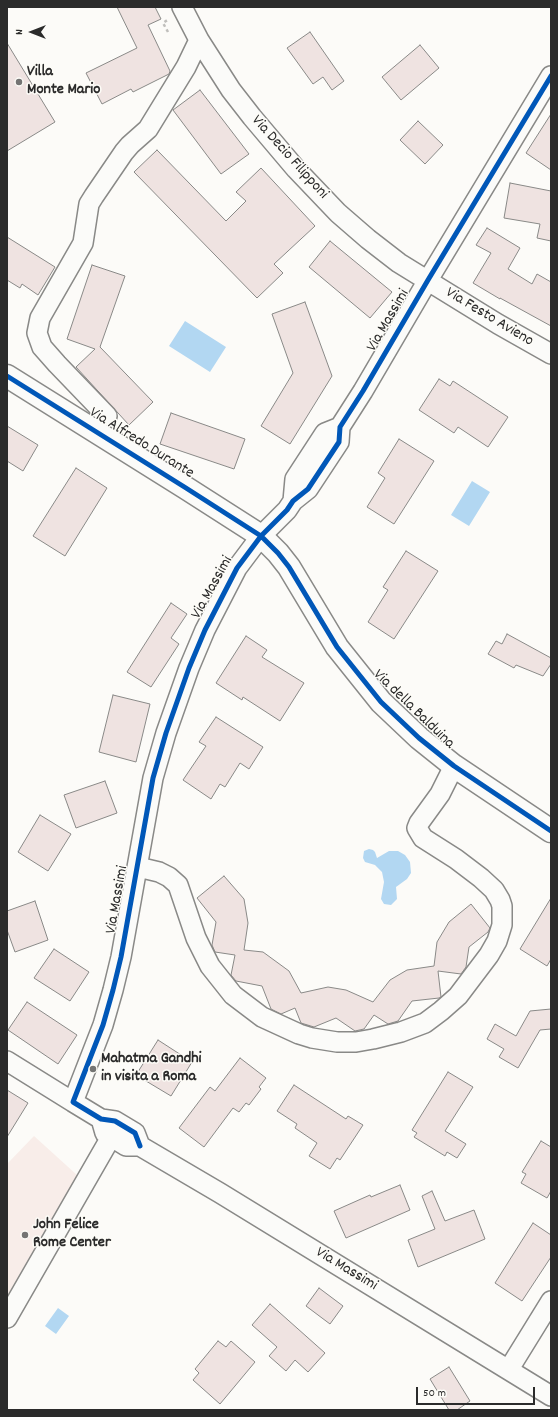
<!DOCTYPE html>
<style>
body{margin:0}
#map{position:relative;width:558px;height:1417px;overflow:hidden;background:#fcfbf8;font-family:Dekko,sans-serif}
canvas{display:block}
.frame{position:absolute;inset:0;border:8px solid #2b2b2b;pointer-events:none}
.north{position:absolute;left:12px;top:12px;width:40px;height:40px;-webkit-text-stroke:3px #fdfcf7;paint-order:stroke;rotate:270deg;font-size:11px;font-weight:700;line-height:16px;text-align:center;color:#2b2b2b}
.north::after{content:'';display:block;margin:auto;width:14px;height:18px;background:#2b2b2b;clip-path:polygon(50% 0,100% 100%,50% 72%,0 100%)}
.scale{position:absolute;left:416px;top:1387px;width:119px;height:18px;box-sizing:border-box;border:2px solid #2b2b2b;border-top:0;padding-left:5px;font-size:12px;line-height:14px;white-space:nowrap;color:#2b2b2b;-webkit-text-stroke:3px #fdfcf7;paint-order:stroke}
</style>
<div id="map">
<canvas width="558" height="1417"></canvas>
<div class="frame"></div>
<div class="north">N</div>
<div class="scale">50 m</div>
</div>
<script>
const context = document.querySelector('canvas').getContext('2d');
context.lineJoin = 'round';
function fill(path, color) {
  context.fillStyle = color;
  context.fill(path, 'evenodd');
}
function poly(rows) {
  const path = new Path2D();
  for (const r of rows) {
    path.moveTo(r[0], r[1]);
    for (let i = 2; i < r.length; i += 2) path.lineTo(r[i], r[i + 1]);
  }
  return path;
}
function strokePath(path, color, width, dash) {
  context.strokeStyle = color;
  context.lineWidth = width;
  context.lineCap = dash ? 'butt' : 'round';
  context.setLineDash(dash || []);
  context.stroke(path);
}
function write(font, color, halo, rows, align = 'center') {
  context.font = font + ' Dekko,sans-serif';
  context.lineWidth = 3;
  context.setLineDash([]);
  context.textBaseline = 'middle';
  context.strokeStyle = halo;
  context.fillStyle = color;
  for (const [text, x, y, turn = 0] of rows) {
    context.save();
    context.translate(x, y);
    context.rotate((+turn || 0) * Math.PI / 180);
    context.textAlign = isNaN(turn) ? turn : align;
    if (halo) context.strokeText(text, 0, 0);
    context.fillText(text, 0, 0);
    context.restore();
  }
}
fill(poly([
 [34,1136,77,1175,7,1296,7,1164]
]), '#f8ede9');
fill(poly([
 [185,321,226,347,210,372,169,346],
 [472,481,490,492,469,526,451,515],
 [369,849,373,850,375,852,377,858,389,851,398,851,405,855,410,862,411,873,407,879,396,887,397,899,391,905,384,904,381,899,384,882,382,872,375,865,365,862,363,858,364,851],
 [58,1308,69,1316,56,1334,45,1326]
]), '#b2d7f2');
const building = poly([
 [117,7,155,7,161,19,148,25,170,71,169,74,133,92,131,89,102,104,86,73,137,48,117,7],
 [310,32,344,81,332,90,323,77,313,84,287,48,310,32],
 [7,43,55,122,7,151,7,43],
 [420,45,439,68,401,100,382,77,420,45],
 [200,90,249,154,221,174,173,110,200,90],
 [551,114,551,170,526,153,551,114],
 [418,121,443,145,425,164,400,140,418,121],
 [157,150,226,221,246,201,236,192,261,168,315,226,274,264,283,273,257,298,134,172,157,150],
 [510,183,551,191,551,241,537,238,540,224,504,218,510,183],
 [487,228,520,248,508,269,532,284,537,274,551,282,551,326,500,298,500,299,473,283,491,253,476,245,487,228],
 [7,237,55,267,38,295,22,284,20,288,7,280,7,237],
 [330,241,392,292,370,318,309,267,330,241],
 [92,265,125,276,100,347,153,402,129,425,76,367,95,349,67,339,92,265],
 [305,302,332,376,290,444,261,426,293,373,272,314,305,302],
 [439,379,450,386,453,381,508,417,488,447,458,427,454,433,419,410,439,379],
 [171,413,245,439,234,469,160,444,171,413],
 [7,426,38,445,23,471,7,461,7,426],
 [399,439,434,461,394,524,367,507,385,478,378,473,399,439],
 [76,468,107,488,65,556,33,536,76,468],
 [406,551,438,571,394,639,368,622,388,590,383,587,406,551],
 [171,603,187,614,171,638,179,644,151,687,127,672,171,603],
 [507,634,551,658,551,664,543,676,516,665,514,668,488,654,496,641,502,644,507,634],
 [246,636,267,650,262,657,304,683,280,721,243,697,242,700,216,683,246,636],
 [113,695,150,704,136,762,99,752,113,695],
 [216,717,263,747,249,769,240,763,225,787,220,784,211,799,183,780,206,746,199,742,216,717],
 [105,781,117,813,76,828,64,795,105,781],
 [40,815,71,834,48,871,18,852,40,815],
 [224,876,244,899,248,923,244,950,263,952,289,971,301,993,328,987,346,990,373,1002,390,980,407,970,434,966,437,942,449,922,471,904,490,928,488,932,469,947,466,967,461,974,438,971,441,997,439,998,412,1001,398,1021,388,1024,374,1015,364,1029,355,1031,336,1018,314,1027,301,1023,295,1008,281,1014,271,1009,262,986,236,981,231,975,235,955,215,952,212,945,216,922,197,898,224,876],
 [551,898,551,959,547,966,520,949,551,898],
 [35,901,48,940,15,952,7,930,7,911,35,901],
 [54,949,89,972,70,1001,34,978,54,949],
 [27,1002,77,1035,58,1064,8,1030,27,1002],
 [551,1009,551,1029,540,1030,518,1068,499,1057,504,1049,487,1039,495,1024,516,1036,530,1011,551,1009],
 [158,1040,192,1062,171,1096,136,1075,158,1040],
 [240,1058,266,1078,259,1087,261,1089,249,1105,246,1103,239,1112,233,1108,204,1147,179,1128,210,1087,215,1091,240,1058],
 [448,1072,473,1087,445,1131,466,1144,457,1158,447,1152,445,1156,414,1137,417,1133,412,1130,448,1072],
 [294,1085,346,1119,348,1116,363,1125,340,1160,337,1158,330,1169,309,1156,317,1143,295,1128,297,1124,277,1111,294,1085],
 [7,1090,28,1103,7,1137,7,1090],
 [541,1141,551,1147,551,1191,547,1198,521,1183,526,1174,522,1172,541,1141],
 [400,1185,410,1210,346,1238,334,1211,370,1195,371,1197,400,1185],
 [432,1191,445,1221,474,1210,485,1239,418,1267,408,1240,435,1229,422,1196,432,1191],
 [533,1223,551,1235,551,1257,522,1301,495,1283,533,1223],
 [319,1288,343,1306,330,1324,306,1306,319,1288],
 [270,1304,325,1353,308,1372,295,1360,286,1371,269,1356,277,1347,252,1325,270,1304],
 [218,1341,226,1347,231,1341,255,1362,220,1404,193,1380,199,1373,195,1369,218,1341],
 [449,1367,470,1401,457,1410,449,1410,430,1379,449,1367]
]);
fill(building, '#efe3e1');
strokePath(building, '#898987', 1);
const minor = poly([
 [182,7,199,40,231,90,252,117,296,169,338,213,368,239,399,263,498,324,551,354],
 [107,416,57,364,42,347,37,333,40,318,83,243,89,204,94,196,124,152,130,145,148,129,186,67,199,40],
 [293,501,295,479,325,433,340,427],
 [138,867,159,872,169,877,178,885,196,938,210,966,233,995,262,1017,299,1034,312,1038,337,1042,356,1042,373,1039,401,1032,425,1023,441,1011,458,996,489,955,497,941,502,925,502,906,500,900,494,890,481,878,456,859,423,838,417,828,419,823,440,794,454,766],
 [7,1061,73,1102],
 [101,1119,105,1133,126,1146,140,1146,220,1193,551,1396],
 [140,1146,135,1133,115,1121,101,1119,73,1102,103,1025,113,990,121,957,153,778,166,733,189,668,205,630,237,568,261,536,287,510,293,501,308,489,339,442,340,427,363,391,428,280,551,76],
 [7,1318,111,1137],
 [509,1369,551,1301]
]);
const tertiary = poly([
 [7,376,186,488,261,536,278,553,289,567,337,647,381,702,419,738,454,766,551,831]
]);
strokePath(minor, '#898987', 22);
strokePath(tertiary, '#898987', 25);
strokePath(poly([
 [168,32,163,23,169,19]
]), '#c0bfbc', 2.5, [3, 3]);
strokePath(minor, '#fbfbf9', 19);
strokePath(tertiary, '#fbfbf9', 22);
strokePath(poly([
 [7,376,186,488,261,536,278,553,289,567,337,647,381,702,419,738,454,766,551,831],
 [140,1146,135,1133,115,1121,101,1119,73,1102,103,1025,113,990,121,957,153,778,166,733,189,668,205,630,237,568,261,536,287,510,293,501,308,489,339,442,340,427,363,391,428,280,551,76]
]), '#0057b8', 5);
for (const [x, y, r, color] of [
 [19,82,4,"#747473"],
 [93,1069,4,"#747473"],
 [25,1235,4,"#747473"]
]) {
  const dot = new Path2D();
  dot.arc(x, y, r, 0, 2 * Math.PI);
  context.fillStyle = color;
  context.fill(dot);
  strokePath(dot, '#fdfcf7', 1.5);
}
write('bold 16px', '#2b2b2b', '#fdfcf7', [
 ["Villa",27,73],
 ["Monte Mario",27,91],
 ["Mahatma Gandhi",101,1060],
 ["in visita a Roma",101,1078],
 ["John Felice",33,1226],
 ["Rome Center",33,1244]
], 'left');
write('16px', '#2b2b2b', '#fdfcf7', [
 ["Via Decio Filipponi",289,158,48],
 ["Via Festo Avieno",489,318,31],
 ["Via Massimi",389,321,-60],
 ["Via Alfredo Durante",141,444,32],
 ["Via Massimi",213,588,-61],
 ["Via della Balduina",413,710,44],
 ["Via Massimi",118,900,-80],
 ["Via Massimi",346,1270,31]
]);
</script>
